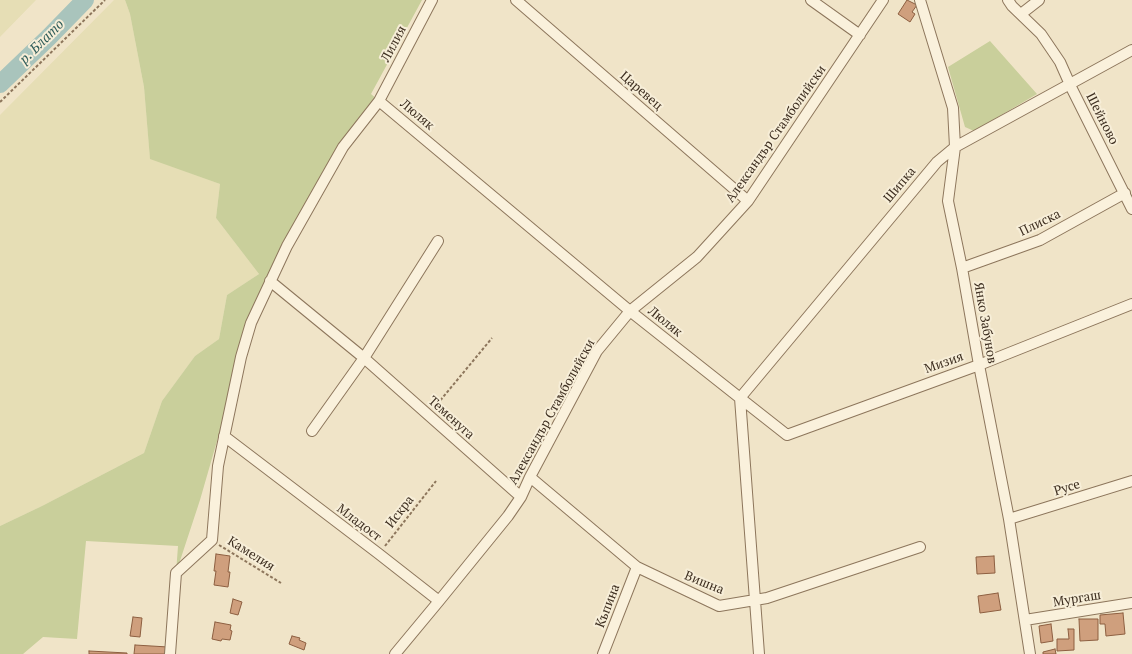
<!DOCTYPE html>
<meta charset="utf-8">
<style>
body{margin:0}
canvas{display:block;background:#f0e4c8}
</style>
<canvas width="1132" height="654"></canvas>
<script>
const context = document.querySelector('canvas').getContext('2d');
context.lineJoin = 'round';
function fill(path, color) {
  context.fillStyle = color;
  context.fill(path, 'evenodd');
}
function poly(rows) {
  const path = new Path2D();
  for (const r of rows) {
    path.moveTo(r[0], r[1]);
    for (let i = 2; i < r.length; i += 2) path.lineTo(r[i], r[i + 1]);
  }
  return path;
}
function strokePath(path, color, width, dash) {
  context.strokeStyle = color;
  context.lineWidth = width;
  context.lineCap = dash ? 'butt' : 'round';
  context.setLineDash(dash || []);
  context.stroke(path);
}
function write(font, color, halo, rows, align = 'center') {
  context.font = font + ' "PT Serif",serif';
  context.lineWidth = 4;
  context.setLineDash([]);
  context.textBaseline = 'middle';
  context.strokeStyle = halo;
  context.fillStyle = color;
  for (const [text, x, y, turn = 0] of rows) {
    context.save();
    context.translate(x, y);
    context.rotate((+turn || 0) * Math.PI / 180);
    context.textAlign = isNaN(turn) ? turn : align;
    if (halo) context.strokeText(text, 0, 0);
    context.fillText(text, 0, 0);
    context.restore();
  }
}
fill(poly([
 [0,0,36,0,0,37],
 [114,0,125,0,130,14,144,87,150,158,220,184,216,218,259,274,227,295,219,339,195,356,162,401,144,453,42,506,0,526,0,115]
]), '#e6deb5');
fill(poly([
 [125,0,422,0,371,94,379,101,343,147,251,323,200,500,176,573,178,546,86,541,77,639,43,637,23,654,0,654,0,526,42,506,144,453,162,401,195,356,219,339,227,295,259,274,216,218,220,184,150,159,144,87,130,14],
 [990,41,1037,94,974,131,965,127,948,67]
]), '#c9cf9b');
strokePath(poly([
 [0,84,49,37,85,0]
]), '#a9c4bc', 18);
const building = poly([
 [907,0,917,5,912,12,915,14,910,22,898,14,907,0],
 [216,554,230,556,228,572,230,572,228,587,214,585,216,571,214,571,216,554],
 [994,556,995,573,977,574,976,557,994,556],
 [998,593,1001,610,980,613,978,596,998,593],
 [233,599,242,602,238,615,230,613,233,599],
 [1123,613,1125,634,1106,636,1105,624,1100,624,1100,615,1123,613],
 [133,617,142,618,140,637,130,636,133,617],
 [1079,619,1098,619,1098,640,1080,641,1079,619],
 [215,622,231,625,230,630,232,631,230,640,222,639,221,641,212,639,215,622],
 [1051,624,1053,641,1041,643,1039,626,1051,624],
 [1068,629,1074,629,1074,650,1057,651,1057,639,1069,639,1068,629],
 [292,636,300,638,299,640,306,643,304,650,289,644,292,636],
 [135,645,168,647,168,654,134,654,135,645],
 [1055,649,1056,654,1043,654,1043,652,1055,649],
 [89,651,127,653,127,654,89,654,89,651]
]);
fill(building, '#cf9f7d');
strokePath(building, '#8d5f41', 1);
const minor = poly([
 [516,0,748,201],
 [811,0,860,35],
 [920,0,953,108,955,147,948,201,962,268,979,365,1009,519,1030,654],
 [1008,0,1012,6,1041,34,1060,62,1068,80,1070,85,1132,209],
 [1021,14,1039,0],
 [1132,50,955,147,937,162,740,398,787,435,979,365,1132,304],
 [379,101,630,311,740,398,759,654],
 [962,268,1040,240,1125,193],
 [270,281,364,358,521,497],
 [312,431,364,358,438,241],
 [224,436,379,554,439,601],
 [530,477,637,567,719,606,767,598,920,547],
 [1009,519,1132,481],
 [1025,620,1132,603],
 [170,654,176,573,212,540,218,466,241,357,251,323,287,246,343,147,379,101,432,0],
 [395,654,439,601,508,516,521,497,530,477,597,351,630,311,697,257,748,201,883,0],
 [603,654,637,567]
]);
strokePath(minor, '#8d765c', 12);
strokePath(poly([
 [0,102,105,0],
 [434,408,492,338],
 [219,545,281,583],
 [385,546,436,481]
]), '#8d765c', 2, [3, 2]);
strokePath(minor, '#faf1dc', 10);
write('13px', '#3d2e20', '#f7eed8', [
 ["Лилия",394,44,-62],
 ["Царевец",641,91,41],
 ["Люляк",417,115,40],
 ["Шейново",1102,119,63],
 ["Александър Стамболийски",776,134,-55],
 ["Шипка",900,185,-50],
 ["Плиска",1040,223,-26],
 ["Люляк",665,322,39],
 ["Янко Забунов",985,323,80],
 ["Мизия",944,363,-20],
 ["Александър Стамболийски",552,412,-61],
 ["Теменуга",451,418,42],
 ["Русе",1067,488,-17],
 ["Искра",400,512,-52],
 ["Младост",359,523,37],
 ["Камелия",251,554,32],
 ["Вишна",704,583,22],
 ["Мургаш",1077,599,-9],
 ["Къпина",608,606,-69]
]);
write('italic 14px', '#2f5d5a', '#f7eed8', [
 ["р. Блато",42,42,-45]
]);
</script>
